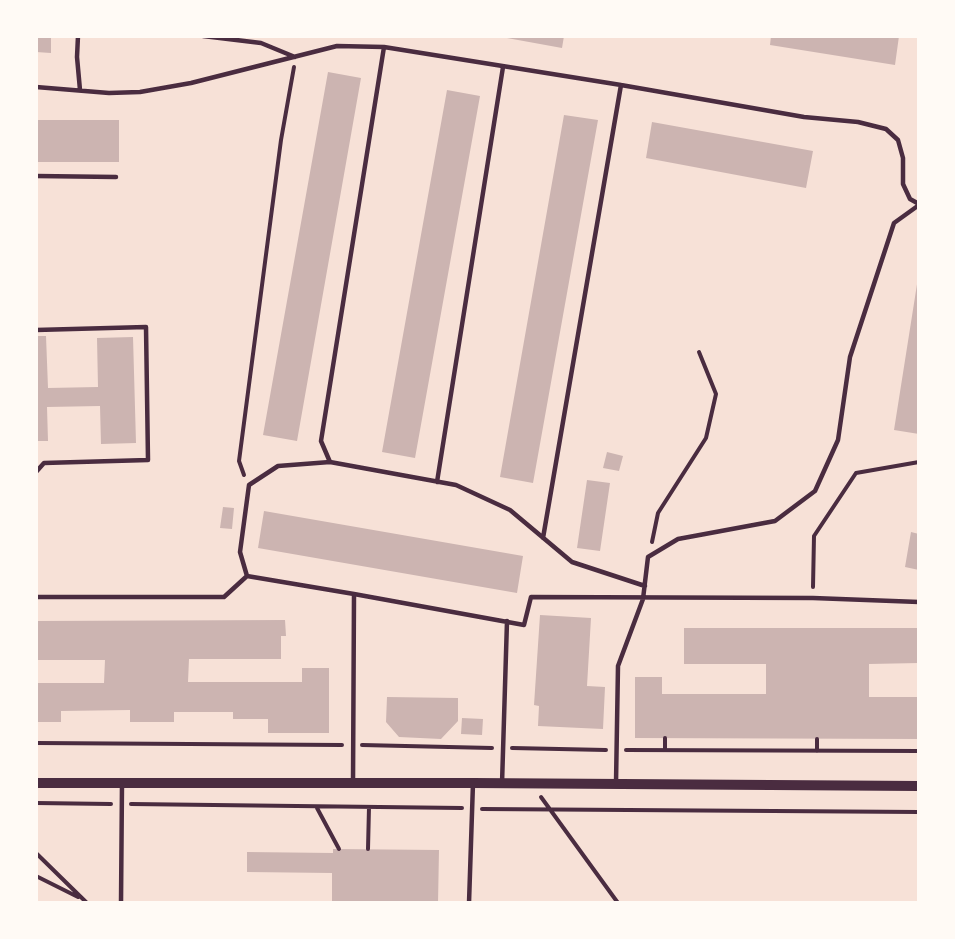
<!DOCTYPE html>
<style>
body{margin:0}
#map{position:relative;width:955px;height:939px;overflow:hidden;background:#f7e1d7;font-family:"Golos Text",sans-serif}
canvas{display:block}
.frame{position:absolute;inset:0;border:38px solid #fffaf5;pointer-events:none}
</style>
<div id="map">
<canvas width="955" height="939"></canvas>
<div class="frame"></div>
</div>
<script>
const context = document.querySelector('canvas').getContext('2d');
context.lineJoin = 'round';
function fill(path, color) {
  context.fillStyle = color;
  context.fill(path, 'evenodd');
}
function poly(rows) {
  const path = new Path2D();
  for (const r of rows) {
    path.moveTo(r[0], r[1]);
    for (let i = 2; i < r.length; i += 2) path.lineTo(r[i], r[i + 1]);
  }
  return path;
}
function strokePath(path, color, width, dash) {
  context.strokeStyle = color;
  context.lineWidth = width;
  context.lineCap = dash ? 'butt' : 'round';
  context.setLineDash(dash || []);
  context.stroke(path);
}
fill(poly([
 [36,36,51,36,51,53,36,52],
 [496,36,564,36,562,48],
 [771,36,899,36,895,65,770,45],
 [328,72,361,78,297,441,263,435],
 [447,90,480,96,415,458,382,452],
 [564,115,598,120,533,483,500,477],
 [36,120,119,120,119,162,36,162],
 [652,122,813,151,806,188,646,158],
 [918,278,919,278,919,434,894,430],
 [36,336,46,336,48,388,98,387,97,338,133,337,136,443,101,444,100,406,47,407,48,441,36,441],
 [607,452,623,456,619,471,603,468],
 [587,480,610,483,600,551,577,548],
 [223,507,234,508,232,529,220,528],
 [264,511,523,556,517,593,258,548],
 [911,532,919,534,919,570,905,567],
 [540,615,591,618,587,686,605,687,603,729,538,726,539,706,534,705],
 [285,620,286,636,281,636,281,659,189,659,188,682,302,682,302,668,329,668,329,733,268,733,268,719,233,719,233,712,174,712,174,722,130,722,130,710,61,711,61,722,36,722,36,683,104,683,105,660,36,660,36,621],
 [684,628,919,628,919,663,869,664,869,697,919,697,919,739,635,738,635,677,662,677,662,694,766,694,766,664,684,664],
 [387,697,458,698,458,721,441,739,399,737,386,722],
 [462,718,483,719,482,735,461,734],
 [333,849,439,850,438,903,332,903,332,873,247,872,247,852,333,853]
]), '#ccb4b1');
strokePath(poly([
 [244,475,239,461,281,140,294,67],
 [652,542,658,513,706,438,716,394,699,352],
 [813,587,814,536,856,473,919,462],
 [817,739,817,751],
 [36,743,342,745],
 [362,745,492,748],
 [512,748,606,750],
 [626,750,919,751],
 [665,750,665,738],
 [541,797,618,903],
 [36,803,111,804],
 [131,804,462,808],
 [317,808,339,849],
 [482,809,919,812],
 [368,849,369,807],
 [36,853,87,903],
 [36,876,78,897]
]), '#4a2c40', 4);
strokePath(poly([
 [78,36,77,57,80,90],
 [203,36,261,43,295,57],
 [384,47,321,441,330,462,456,485,510,510,572,562,645,586],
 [36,87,109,93,140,92,191,83,337,46,384,47,621,85,804,117,858,122,886,129,898,140,903,158,903,184,910,199,919,204],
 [36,176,116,177],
 [36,330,146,327,148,460,44,463,36,472],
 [437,482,503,67],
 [543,538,621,85],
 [247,576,240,552,249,485,278,466,330,462],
 [354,594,524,625,531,597,813,598,919,602],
 [36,597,224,597,247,576,354,594,353,783],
 [616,783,618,666,643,599,648,557,678,539,775,521,815,491,838,440,850,357,894,223,919,205],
 [502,784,507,621],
 [121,903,122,783],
 [469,903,473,783]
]), '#4a2c40', 4.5);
strokePath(poly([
 [36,783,473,783,919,786]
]), '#4a2c40', 10);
</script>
